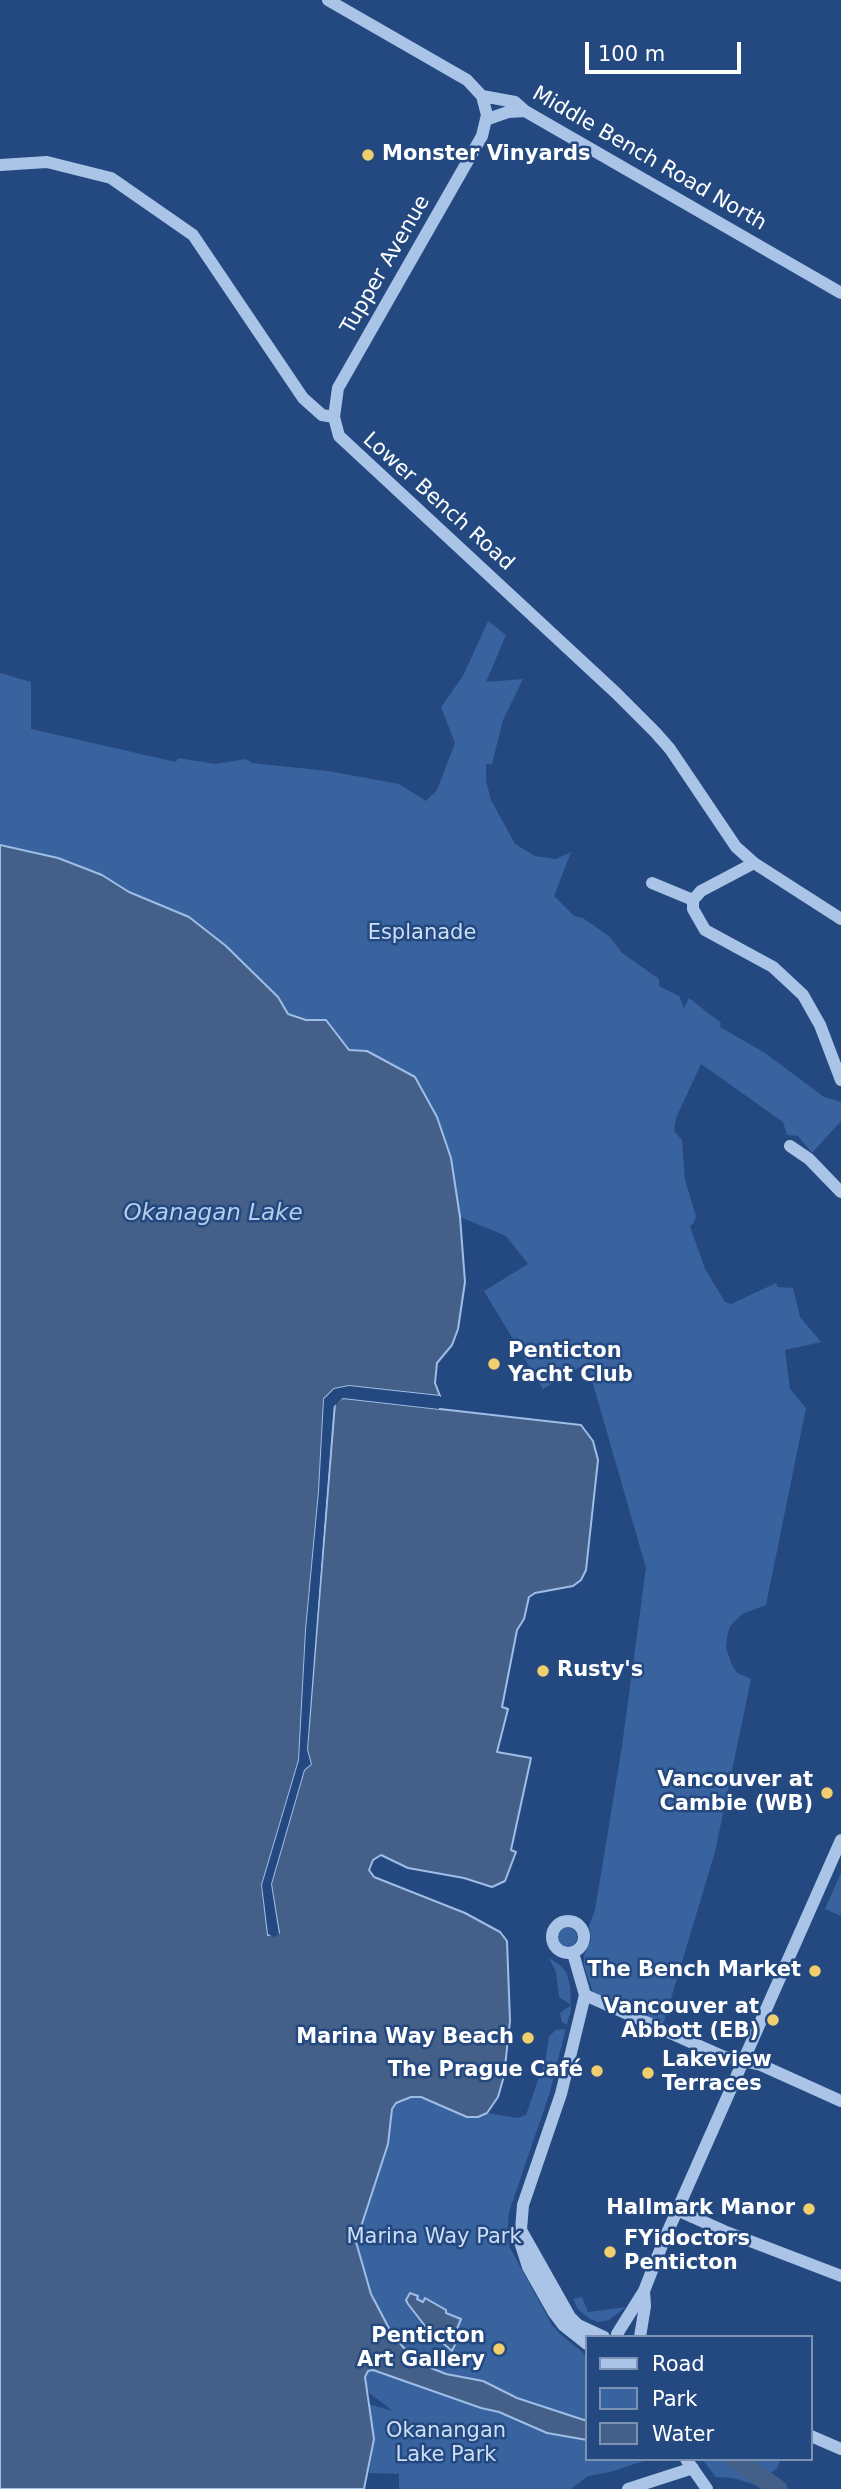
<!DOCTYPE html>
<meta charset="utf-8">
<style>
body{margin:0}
#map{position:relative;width:841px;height:2489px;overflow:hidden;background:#244980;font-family:"DejaVu Sans",sans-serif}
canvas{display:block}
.legend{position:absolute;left:585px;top:2335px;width:228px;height:126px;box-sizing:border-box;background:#244980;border:2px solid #7c92b3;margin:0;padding:9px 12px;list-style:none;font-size:21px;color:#fff}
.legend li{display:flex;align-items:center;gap:14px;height:35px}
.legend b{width:35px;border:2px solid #7c92b3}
.scale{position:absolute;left:585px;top:42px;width:156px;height:32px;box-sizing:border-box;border:4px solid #fff;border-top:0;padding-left:9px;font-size:21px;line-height:24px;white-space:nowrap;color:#fff;-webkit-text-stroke:5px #244980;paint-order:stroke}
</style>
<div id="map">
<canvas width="841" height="2489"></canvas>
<ul class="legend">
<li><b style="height:9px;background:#aac4e7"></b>Road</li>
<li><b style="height:19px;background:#38639e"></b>Park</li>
<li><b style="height:19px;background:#456088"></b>Water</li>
</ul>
<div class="scale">100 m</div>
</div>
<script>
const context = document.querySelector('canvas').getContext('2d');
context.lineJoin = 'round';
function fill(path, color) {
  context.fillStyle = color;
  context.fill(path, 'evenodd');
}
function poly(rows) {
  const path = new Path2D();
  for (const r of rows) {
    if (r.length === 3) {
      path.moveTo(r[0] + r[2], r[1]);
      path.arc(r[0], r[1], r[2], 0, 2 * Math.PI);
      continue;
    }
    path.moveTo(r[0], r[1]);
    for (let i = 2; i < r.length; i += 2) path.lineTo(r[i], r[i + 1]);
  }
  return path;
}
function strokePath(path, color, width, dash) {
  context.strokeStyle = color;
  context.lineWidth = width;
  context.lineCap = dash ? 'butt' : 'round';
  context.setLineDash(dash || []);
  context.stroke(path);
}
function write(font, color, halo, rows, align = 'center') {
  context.font = font + ' "DejaVu Sans",sans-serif';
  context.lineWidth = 5;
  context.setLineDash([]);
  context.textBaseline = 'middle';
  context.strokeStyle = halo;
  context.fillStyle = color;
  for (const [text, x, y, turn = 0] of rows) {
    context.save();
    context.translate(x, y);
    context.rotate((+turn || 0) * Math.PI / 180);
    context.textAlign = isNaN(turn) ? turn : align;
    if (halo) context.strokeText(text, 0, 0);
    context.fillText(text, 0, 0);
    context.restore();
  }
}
fill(poly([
 [488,621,506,635,486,682,523,679,503,720,492,764,486,764,486,781,491,800,515,844,535,856,556,859,571,852,554,896,574,916,583,918,610,937,622,953,659,979,659,986,679,996,684,1008,689,998,721,1023,720,1027,765,1053,824,1097,841,1102,841,1121,812,1153,798,1136,787,1135,783,1122,701,1064,676,1118,674,1131,682,1140,685,1180,696,1216,694,1223,690,1226,705,1269,725,1302,731,1304,776,1283,778,1287,793,1288,800,1317,821,1342,785,1350,790,1389,806,1408,766,1605,742,1614,730,1626,727,1637,726,1648,732,1665,737,1673,751,1679,715,1852,663,2025,593,1992,584,1966,584,1955,591,1940,589,1926,595,1910,622,1746,646,1568,587,1363,543,1389,484,1291,528,1264,506,1236,460,1217,451,1158,437,1117,415,1077,367,1051,349,1050,326,1020,306,1020,288,1014,278,997,226,946,189,917,129,892,102,875,0,845,0,673,31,682,31,729,176,762,178,758,216,764,246,759,252,763,328,771,399,784,426,801,437,790,455,743,441,707,463,676],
 [841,1873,841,1916,825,1909],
 [567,1937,10],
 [549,1958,561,1966,566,1972,570,1985,571,2009,549,2095,509,2212,507,2236,510,2248,552,2325,559,2333,587,2356,587,2421,517,2398,483,2381,446,2374,416,2362,392,2334,371,2294,356,2242,388,2144,392,2109,396,2103,411,2097,421,2097,467,2117,478,2117,487,2113,518,2118,526,2115,546,2057,549,2036,556,2030,566,2029,567,2025,562,2022,560,2013,571,2005,559,1997,556,1972],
 [582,2297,588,2312,626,2307,609,2320,598,2322,590,2319,578,2309,573,2299],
 [373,2370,481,2408,499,2412,547,2433,587,2440,587,2459,650,2459,610,2472,588,2476,571,2489,399,2489,399,2474,369,2473,374,2439,368,2404,393,2411,368,2392,365,2377,368,2371],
 [702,2459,781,2459,777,2468,756,2485,733,2478,716,2477]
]), '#38639e');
const water = poly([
 [0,845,58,858,102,875,129,892,189,917,226,946,278,997,288,1014,306,1020,326,1020,349,1050,367,1051,415,1077,437,1117,451,1158,460,1217,465,1282,458,1329,452,1345,437,1363,435,1383,440,1396,349,1386,334,1389,324,1399,319,1491,306,1630,299,1760,262,1885,268,1935,279,1933,271,1884,304,1770,311,1764,307,1750,335,1403,343,1398,581,1425,593,1441,598,1460,586,1570,581,1580,573,1586,535,1593,529,1597,524,1619,517,1630,502,1707,508,1709,497,1752,531,1758,511,1850,516,1852,505,1881,492,1887,464,1878,408,1868,381,1855,373,1860,369,1870,374,1877,465,1913,500,1932,507,1941,510,2021,504,2076,498,2097,487,2113,478,2117,467,2117,421,2097,411,2097,396,2103,392,2109,388,2144,356,2242,371,2294,392,2334,416,2362,446,2374,483,2381,517,2398,587,2421,587,2440,547,2433,499,2412,481,2408,373,2370,368,2371,365,2377,374,2439,364,2489,0,2489,0,845],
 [410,2293,418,2296,417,2299,423,2302,425,2298,446,2310,446,2313,461,2319,454,2336,458,2338,452,2351,429,2331,408,2304,406,2300,410,2293]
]);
fill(water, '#456088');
strokePath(water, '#9ebee7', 2);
fill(poly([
 [349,1386,440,1396,440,1399,349,1389,335,1392,328,1400,322,1491,310,1630,303,1746,329,1405,332,1400,343,1394,439,1406,439,1409,343,1398,333,1407,307,1750,311,1764,304,1770,271,1884,279,1934,274,1937,268,1934,262,1885,299,1760,306,1630,319,1491,324,1399,334,1389],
 [303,1750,307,1763,301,1769,268,1883,273,1933,271,1932,265,1886,302,1761]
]), '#244980');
strokePath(poly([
 [734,2459,778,2489]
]), '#456088', 19);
strokePath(poly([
 [328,0,467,80,482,96,487,115,482,136,338,388,334,417,339,436,616,693,655,732,670,749,736,847,754,863,841,919],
 [482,96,515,102,525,111,841,293],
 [488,119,508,112,525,111],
 [0,165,47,162,111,178,193,235,303,398,322,415,334,417],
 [754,863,701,891,693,900,693,909,705,930,773,967,803,995,820,1025,841,1080],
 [652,883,693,900],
 [790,1146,809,1159,841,1192],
 [568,1937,16],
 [573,1953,585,1995,561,2094,523,2205,520,2242,528,2267,554,2313,563,2325,587,2344],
 [585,1995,722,2056,761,2065,841,2101],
 [677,2210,724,2231,841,2276],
 [521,2230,570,2317,578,2325,604,2337],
 [617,2334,644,2291,664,2240,841,1840],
 [640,2337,645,2306,644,2291],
 [811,2436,841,2449],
 [686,2459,707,2489],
 [628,2489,693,2468]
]), '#aac4e7', 12);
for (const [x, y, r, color] of [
 [368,155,7,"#f1cf6d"],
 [494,1364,7,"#f1cf6d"],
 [543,1671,7,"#f1cf6d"],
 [827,1793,7,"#f1cf6d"],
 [815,1971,7,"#f1cf6d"],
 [773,2020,7,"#f1cf6d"],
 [528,2038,7,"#f1cf6d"],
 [597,2071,7,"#f1cf6d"],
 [648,2073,7,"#f1cf6d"],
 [809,2209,7,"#f1cf6d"],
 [610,2252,7,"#f1cf6d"],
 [499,2349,7,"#f1cf6d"]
]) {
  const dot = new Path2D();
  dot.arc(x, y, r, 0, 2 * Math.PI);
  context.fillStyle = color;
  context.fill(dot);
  strokePath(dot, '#244980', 2.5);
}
write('bold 21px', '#fff', '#244980', [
 ["Monster Vinyards",382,155,"left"],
 ["Penticton",508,1352,"left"],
 ["Yacht Club",508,1376,"left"],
 ["Rusty's",557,1671,"left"],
 ["Vancouver at",813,1781],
 ["Cambie (WB)",813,1805],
 ["The Bench Market",801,1971],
 ["Vancouver at",759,2008],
 ["Abbott (EB)",759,2032],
 ["Marina Way Beach",514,2038],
 ["Lakeview",662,2061,"left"],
 ["Terraces",662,2085,"left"],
 ["The Prague Café",583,2071],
 ["Hallmark Manor",795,2209],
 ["FYidoctors",624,2240,"left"],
 ["Penticton",624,2264,"left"],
 ["Penticton",485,2337],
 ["Art Gallery",485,2361]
], 'right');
write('21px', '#fff', '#244980', [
 ["Middle Bench Road North",649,159,30],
 ["Tupper Avenue",386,265,-60],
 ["Lower Bench Road",438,502,42]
]);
write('21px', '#cddef5', '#244980', [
 ["Esplanade",422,934],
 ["Marina Way Park",434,2238],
 ["Okanangan",446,2432],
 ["Lake Park",446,2456]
]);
write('italic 23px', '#b5ceee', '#244980', [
 ["Okanagan Lake",213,1214]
]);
</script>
